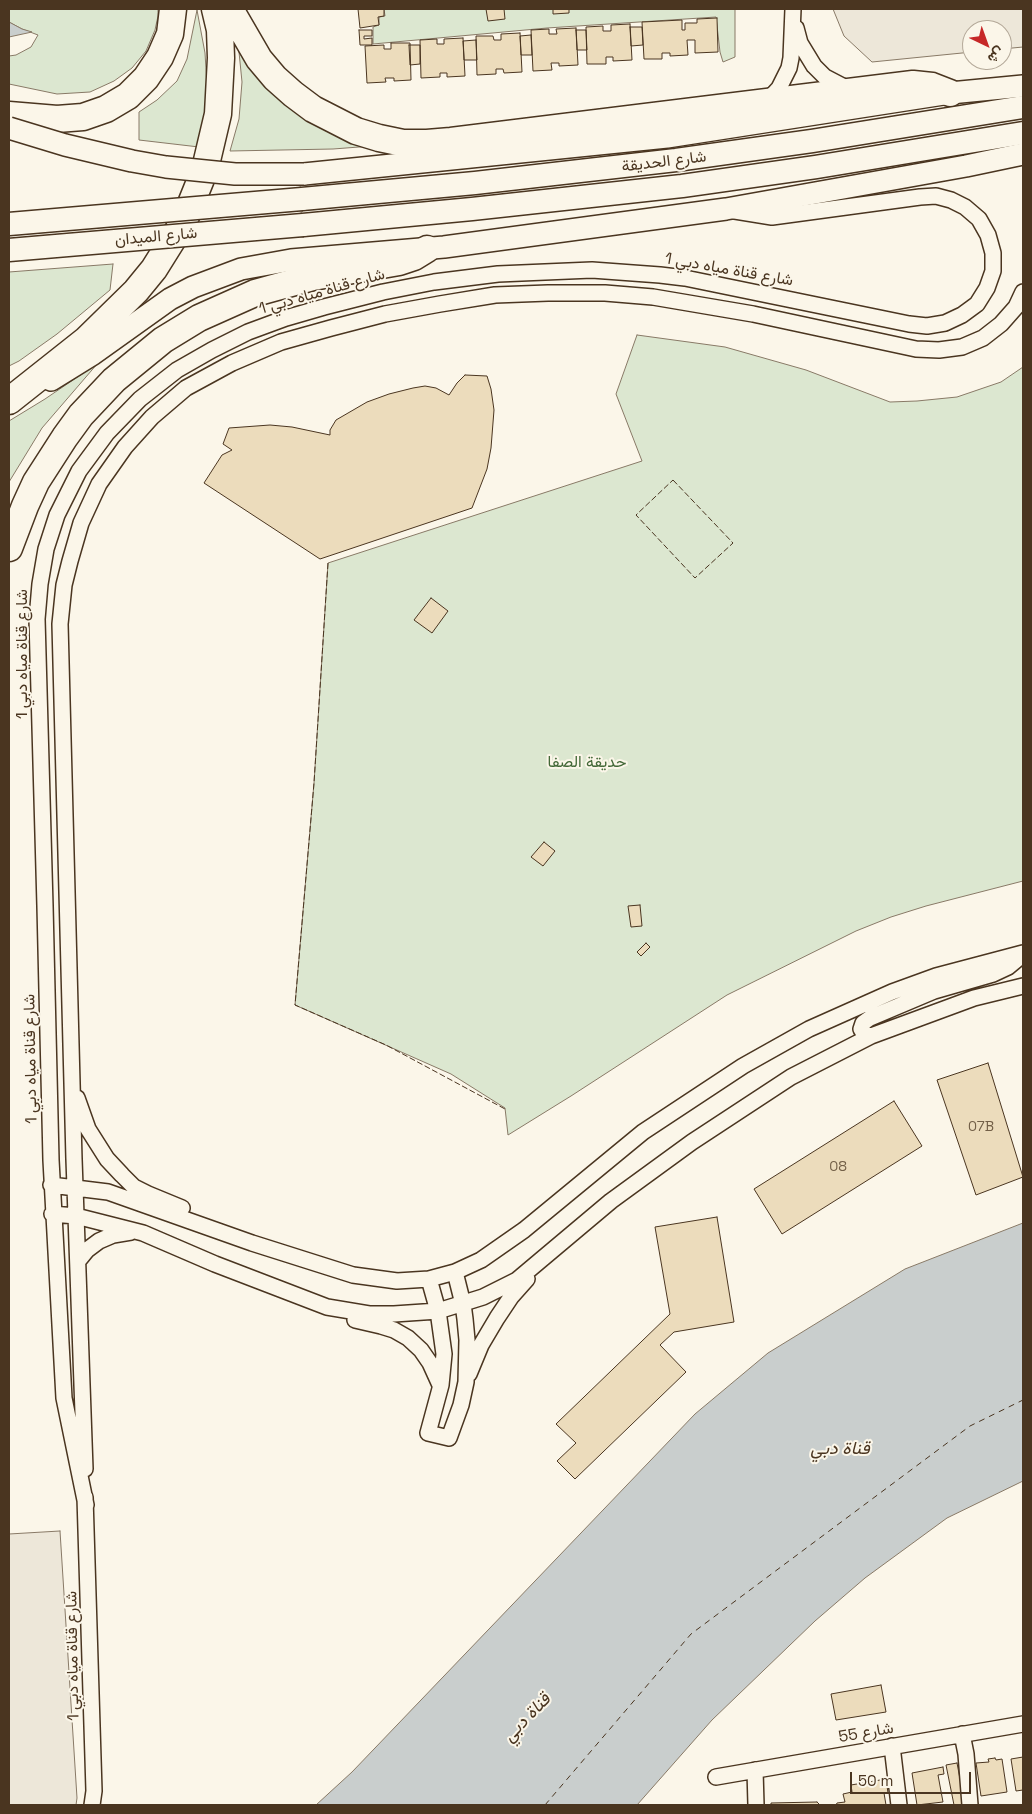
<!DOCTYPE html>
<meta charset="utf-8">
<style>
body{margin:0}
#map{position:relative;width:1032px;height:1814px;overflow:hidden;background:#fbf6e9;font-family:"Space Grotesk",Vazirmatn,sans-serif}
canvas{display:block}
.frame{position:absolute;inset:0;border:10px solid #4a3520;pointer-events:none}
.north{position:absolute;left:962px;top:20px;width:50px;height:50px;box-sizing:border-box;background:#fbf6e9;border:1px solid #b4a999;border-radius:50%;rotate:138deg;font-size:14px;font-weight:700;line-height:20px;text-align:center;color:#4a3520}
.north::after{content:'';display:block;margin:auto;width:18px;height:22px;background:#c62828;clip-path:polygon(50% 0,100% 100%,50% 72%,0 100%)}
.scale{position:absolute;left:850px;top:1772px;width:121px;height:22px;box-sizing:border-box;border:2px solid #4a3520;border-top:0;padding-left:6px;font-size:15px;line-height:18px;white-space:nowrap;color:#4a3520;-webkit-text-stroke:4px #fbf6e9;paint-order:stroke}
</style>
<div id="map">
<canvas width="1032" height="1814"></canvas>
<div class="frame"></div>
<div class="north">ش</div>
<div class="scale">50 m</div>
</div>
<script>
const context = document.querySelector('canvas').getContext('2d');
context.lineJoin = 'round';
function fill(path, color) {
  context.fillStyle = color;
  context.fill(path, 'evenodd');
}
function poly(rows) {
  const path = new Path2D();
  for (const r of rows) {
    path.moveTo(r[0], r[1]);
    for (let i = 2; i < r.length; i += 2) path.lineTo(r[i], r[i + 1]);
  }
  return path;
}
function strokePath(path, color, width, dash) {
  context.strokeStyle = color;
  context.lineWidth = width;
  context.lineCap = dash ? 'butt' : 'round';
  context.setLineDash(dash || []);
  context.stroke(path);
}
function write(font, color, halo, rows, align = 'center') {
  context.font = font + ' "Space Grotesk",Vazirmatn,sans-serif';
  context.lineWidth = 4;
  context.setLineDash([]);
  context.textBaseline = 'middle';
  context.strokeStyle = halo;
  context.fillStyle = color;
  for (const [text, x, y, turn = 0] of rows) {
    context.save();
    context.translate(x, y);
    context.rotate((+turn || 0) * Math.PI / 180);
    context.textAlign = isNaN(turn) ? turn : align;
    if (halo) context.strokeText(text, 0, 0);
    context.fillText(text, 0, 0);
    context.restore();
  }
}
const green = poly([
 [9,9,158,9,158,16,155,30,146,51,132,68,114,81,90,92,57,94,9,84,9,56,16,55,31,47,38,35,22,29,9,22,9,9],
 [384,9,735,9,735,57,723,62,720,52,716,17,547,28,373,44,373,27,379,25,379,17,385,16,384,9],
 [197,10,205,53,208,102,199,147,139,140,139,112,157,100,177,81,187,59,197,10],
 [238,42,385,145,333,149,230,151,239,119,242,82,238,42],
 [113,264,110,290,57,334,19,361,9,366,9,272,113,264],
 [637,335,725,347,806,370,890,402,917,401,957,397,1001,382,1023,367,1023,881,926,906,891,917,856,931,727,995,571,1096,508,1135,505,1108,451,1074,295,1005,314,783,328,563,642,461,616,394,637,335],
 [98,363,42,428,9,482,9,421,45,399,98,363]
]);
fill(green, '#dce7d0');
strokePath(green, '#887966', 1);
const parking = poly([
 [833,9,1023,9,1023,47,1002,49,1002,30,972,30,972,52,872,62,844,36,833,9],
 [60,1531,77,1798,76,1805,9,1805,9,1534,60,1531]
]);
fill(parking, '#ede7d9');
strokePath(parking, '#887966', 1);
const water = poly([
 [9,22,22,29,32,32,9,37,9,22],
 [1023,1223,1023,1481,947,1518,865,1578,815,1621,712,1720,637,1805,316,1805,352,1772,695,1414,768,1353,905,1269,1023,1223]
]);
fill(water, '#c9cecd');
strokePath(water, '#887966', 1);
strokePath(poly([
 [545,1805,691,1634,970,1426,1023,1400]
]), '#4a3520', 1, [6, 5]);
const building = poly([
 [358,9,384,9,384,16,378,17,379,25,360,28,358,9],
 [486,9,504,9,505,19,488,21,486,9],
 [553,9,569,9,569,13,553,14,553,9],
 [717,18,718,52,695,53,695,40,687,40,688,55,670,56,670,53,662,53,662,59,644,59,642,22,682,20,682,30,685,30,685,23,697,23,697,19,717,18],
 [630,24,632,60,613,61,613,57,606,57,606,64,587,64,586,27,603,26,603,31,611,31,611,25,630,24],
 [630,27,642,27,643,45,631,46,630,27],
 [576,28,578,65,559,66,559,63,551,63,552,70,533,71,531,30,549,29,549,34,557,34,556,29,576,28],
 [359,30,372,30,372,36,364,36,364,39,372,38,372,45,360,45,359,30],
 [576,30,586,30,587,50,577,50,576,30],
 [520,33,522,72,504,73,503,69,496,69,496,74,477,75,476,36,493,36,494,40,501,40,501,34,520,33],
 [531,35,532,55,521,55,520,36,531,35],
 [463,38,465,76,447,77,447,73,440,73,440,77,421,78,420,40,437,39,437,44,444,44,444,39,463,38],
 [476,40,477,60,464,60,463,41,476,40],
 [391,43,410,43,411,80,394,81,394,78,385,78,386,82,367,83,365,46,384,45,384,49,391,49,391,43],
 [409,45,420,45,420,64,410,65,409,45],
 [465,375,487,376,491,389,494,410,491,448,487,469,472,508,320,559,204,483,222,455,232,450,223,444,229,428,270,425,292,427,330,435,330,430,336,420,367,402,389,394,413,388,425,386,436,388,449,395,457,383,465,375],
 [431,598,448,611,432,633,414,620,431,598],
 [544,842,555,851,543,866,531,857,544,842],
 [640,905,642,926,631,927,628,906,640,905],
 [646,943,650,947,641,956,637,952,646,943],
 [988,1063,1023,1177,976,1195,937,1080,988,1063],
 [894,1101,922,1146,782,1234,754,1189,894,1101],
 [717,1217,734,1322,674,1332,660,1345,686,1372,575,1479,557,1461,576,1443,556,1424,670,1314,655,1227,717,1217],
 [881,1685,886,1712,836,1720,831,1694,881,1685],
 [1023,1754,1023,1790,1016,1791,1011,1759,1023,1757,1023,1754],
 [995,1758,996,1760,1002,1759,1007,1792,981,1796,976,1763,989,1762,988,1759,995,1758],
 [957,1763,965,1805,954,1805,946,1765,957,1763],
 [943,1767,944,1774,938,1775,943,1802,917,1805,912,1773,943,1767],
 [886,1779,888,1793,884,1793,886,1805,836,1805,837,1803,845,1802,843,1794,852,1792,851,1785,886,1779],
 [817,1802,820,1805,771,1805,771,1803,817,1802]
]);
fill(building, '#ecdcbc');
strokePath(building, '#4a3520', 1);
const minor = poly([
 [796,28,800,43,814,66,825,77,848,89],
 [766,102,779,88,789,68,791,58,793,9],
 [871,1036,864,1034,861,1029,863,1023,870,1018,934,991,993,974,1008,967,1020,957],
 [77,1098,88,1129,107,1159,122,1175,134,1187,148,1194,182,1208],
 [51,1185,108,1192,252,1243,353,1275,397,1281,429,1279,455,1272,481,1260,524,1230,643,1132,743,1066,809,1029,892,992,936,976,1023,953],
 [52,1214,76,1216,143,1233,215,1264,327,1307,369,1314,394,1314,438,1311,483,1297,517,1280,611,1201,692,1142,791,1077,871,1036,974,998,1023,986],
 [78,1261,87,1250,99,1241,113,1235,131,1232],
 [429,1279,438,1311,444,1354,441,1385,428,1433,449,1438,461,1405,466,1382,467,1340,465,1319,463,1304,455,1272],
 [355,1320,381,1326,394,1330,408,1338,421,1350,430,1363,440,1385],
 [469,1374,481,1345,497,1318,511,1297,527,1279],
 [85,1469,74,1159,60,624,64,585,70,561,81,523,99,484,125,447,152,417,186,388,232,363,281,342,331,328,385,314,440,304,495,295,548,293,605,293,653,297,753,314,916,349,939,350,962,347,983,338,1001,324,1016,307,1023,292],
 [85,1497,94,1791,92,1805],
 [86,1505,64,1398,51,1160,45,906,37,619,40,584,46,549,57,515,79,471,107,433,140,399,177,370,212,350,248,332,286,318,324,307,383,292,434,282,498,274,592,270,660,275,685,278,909,324,927,326,945,323,962,315,977,304,987,288,993,271,993,253,988,235,979,219,965,207,951,200,936,196,920,197,772,217,735,211],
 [962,1734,966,1754,970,1805],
 [892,1746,899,1805],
 [755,1770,756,1805],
 [716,1777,1023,1724]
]);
const secondary = poly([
 [304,174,667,137,950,93,1023,86],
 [51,380,93,354,170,299,193,287,241,269,291,260,444,247,726,209,966,166,1023,154]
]);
const primary = poly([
 [302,199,475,183,676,160,812,141,1023,107],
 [303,225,472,209,682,186,816,167,1023,133]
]);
const motorway = poly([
 [230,9,259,59,275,78,293,94,313,109,356,131,379,138,403,143,427,143,451,141,913,84,932,86,950,93],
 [9,115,57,119,83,117,106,109,128,96,146,78,160,57,170,34,173,9],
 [9,401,86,340,136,291,154,269,184,221,205,169,218,114,221,58,220,30,215,9],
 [9,548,25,506,36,482,65,437,81,415,114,380,163,340,199,318,255,293,313,277,399,262,414,257,427,249]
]);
strokePath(minor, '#4a3520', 18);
strokePath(secondary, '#4a3520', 24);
strokePath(primary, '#4a3520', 25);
strokePath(motorway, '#4a3520', 29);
strokePath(minor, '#fbf6e9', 15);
strokePath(secondary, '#fbf6e9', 21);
strokePath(primary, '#fbf6e9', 22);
strokePath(motorway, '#fbf6e9', 26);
const secondaryBridge = poly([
 [9,128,65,145,132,161,166,167,235,174,304,174]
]);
const primaryBridge = poly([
 [9,224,302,199],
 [9,250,303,225]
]);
strokePath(secondaryBridge, '#4a3520', 24, []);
strokePath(primaryBridge, '#4a3520', 25, []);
strokePath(secondaryBridge, '#fbf6e9', 21);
strokePath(primaryBridge, '#fbf6e9', 22);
strokePath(poly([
 [673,480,733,543,695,578,636,515,673,480],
 [328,563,314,783,295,1005,386,1045,505,1109]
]), '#4a3520', 1, [6, 2.5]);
write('14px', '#725f47', null, [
 ["07B",981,1127],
 ["08",838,1167]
]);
write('16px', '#4a3520', '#fbf6e9', [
 ["شارع الحديقة",664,162,-7],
 ["شارع الميدان",156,237,-5],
 ["شارع قناة مياه دبي 1",729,270,10],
 ["شارع قناة مياه دبي 1",322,292,-16],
 ["شارع قناة مياه دبي 1",23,654,-90],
 ["شارع قناة مياه دبي 1",31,1059,-91],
 ["شارع قناة مياه دبي 1",73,1656,-91],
 ["شارع 55",866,1733,-10]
]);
write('16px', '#436837', '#fbf6e9', [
 ["حديقة الصفا",587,763]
]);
write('italic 18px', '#4a3520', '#fbf6e9', [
 ["قناة دبي",840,1449],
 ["قناة دبي",527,1718,-46]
]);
</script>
